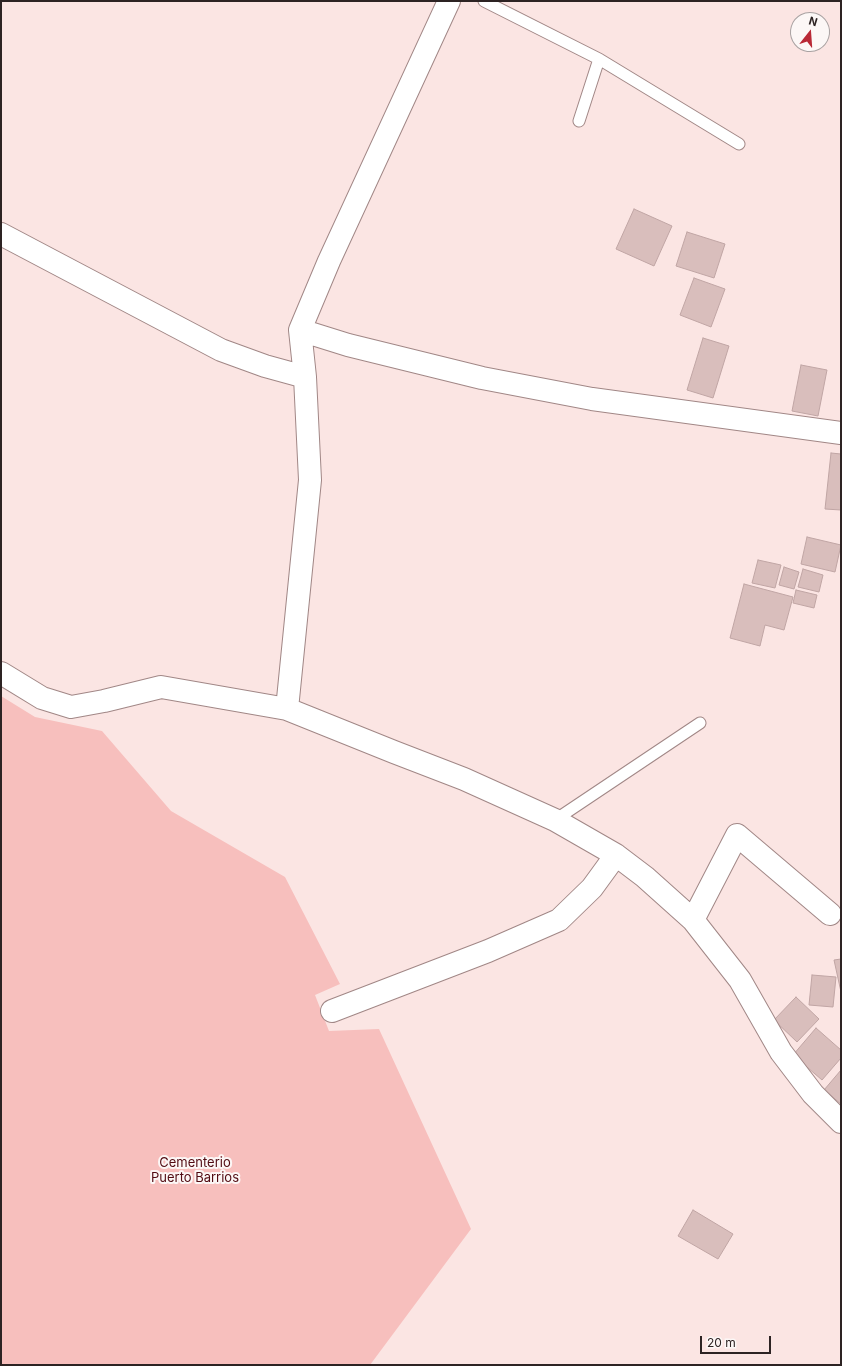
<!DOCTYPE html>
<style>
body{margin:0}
#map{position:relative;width:842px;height:1366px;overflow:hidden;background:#fbe5e3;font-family:Inter,sans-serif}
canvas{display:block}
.frame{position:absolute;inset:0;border:2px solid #2d2323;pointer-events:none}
.north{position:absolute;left:790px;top:12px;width:40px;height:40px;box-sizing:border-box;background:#fcf7f6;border:1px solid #a9a2a2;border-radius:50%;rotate:17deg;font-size:11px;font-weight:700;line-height:16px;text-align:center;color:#2d2323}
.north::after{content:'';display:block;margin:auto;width:14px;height:18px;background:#b92936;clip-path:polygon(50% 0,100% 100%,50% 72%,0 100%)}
.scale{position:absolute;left:700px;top:1336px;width:71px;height:18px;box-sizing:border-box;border:2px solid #2d2323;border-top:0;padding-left:5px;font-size:12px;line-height:14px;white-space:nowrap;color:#2d2323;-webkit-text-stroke:3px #fcf7f6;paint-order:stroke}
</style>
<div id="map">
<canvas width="842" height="1366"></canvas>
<div class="frame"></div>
<div class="north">N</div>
<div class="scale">20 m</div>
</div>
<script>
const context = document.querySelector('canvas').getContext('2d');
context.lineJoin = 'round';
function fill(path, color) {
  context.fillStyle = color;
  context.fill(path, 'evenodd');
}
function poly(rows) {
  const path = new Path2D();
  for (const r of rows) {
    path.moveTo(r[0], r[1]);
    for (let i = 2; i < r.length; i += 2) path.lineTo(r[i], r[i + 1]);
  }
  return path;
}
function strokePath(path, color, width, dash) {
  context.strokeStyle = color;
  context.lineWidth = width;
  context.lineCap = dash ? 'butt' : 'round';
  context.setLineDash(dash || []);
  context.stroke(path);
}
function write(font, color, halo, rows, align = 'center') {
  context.font = font + ' Inter,sans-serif';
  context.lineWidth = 4;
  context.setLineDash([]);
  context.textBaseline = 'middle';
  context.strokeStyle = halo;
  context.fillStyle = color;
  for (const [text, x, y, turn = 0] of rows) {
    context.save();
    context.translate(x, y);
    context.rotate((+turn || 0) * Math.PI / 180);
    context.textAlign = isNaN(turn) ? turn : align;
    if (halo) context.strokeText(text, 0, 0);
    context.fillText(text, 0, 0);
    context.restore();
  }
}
fill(poly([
 [1,696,35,717,102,731,171,811,285,877,340,984,315,995,329,1031,379,1029,471,1229,370,1365,1,1365]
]), '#f7bfbd');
const building = poly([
 [634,209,672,226,654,266,616,249,634,209],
 [687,232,725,244,714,278,676,266,687,232],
 [694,278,725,289,711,327,680,315,694,278],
 [703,338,729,346,713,398,687,390,703,338],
 [801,365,827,370,818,416,792,411,801,365],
 [831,453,841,454,841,510,825,509,831,453],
 [807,537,841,545,835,572,801,564,807,537],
 [758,560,781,565,775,588,752,583,758,560],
 [784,567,799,572,794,589,779,585,784,567],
 [803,569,823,575,819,592,798,587,803,569],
 [744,584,793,597,784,630,765,625,760,646,730,638,744,584],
 [796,590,817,595,814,608,793,603,796,590],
 [841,959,841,992,834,960,841,959],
 [812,975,836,977,833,1007,809,1005,812,975],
 [796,997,819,1019,797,1042,774,1020,796,997],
 [816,1028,841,1050,841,1058,822,1080,793,1055,816,1028],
 [841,1070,841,1104,824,1090,841,1070],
 [693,1210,733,1234,718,1259,678,1236,693,1210]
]);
fill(building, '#d9bebc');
strokePath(building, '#c0a5a4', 1);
const service = poly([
 [484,1,599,59,579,121],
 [599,59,739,144],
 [555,820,700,723]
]);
const minor = poly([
 [1,234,221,350,265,366,305,377],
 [300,330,348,345,482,378,592,399,841,433],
 [1,673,42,698,71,707,104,701,161,687,287,709,394,752,464,779,555,820,616,855,645,877,693,920,740,980,781,1052,813,1094,841,1122],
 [287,709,310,480,305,377,300,330,329,261,449,1],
 [693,920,737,835,830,914],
 [332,1011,488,951,559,920,592,888,616,855]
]);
strokePath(service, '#a18786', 13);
strokePath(minor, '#a18786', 24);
strokePath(service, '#fff', 11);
strokePath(minor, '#fff', 22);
write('13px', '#510b12', '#fcf7f6', [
 ["Cementerio",195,1163],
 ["Puerto Barrios",195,1178]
]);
</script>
